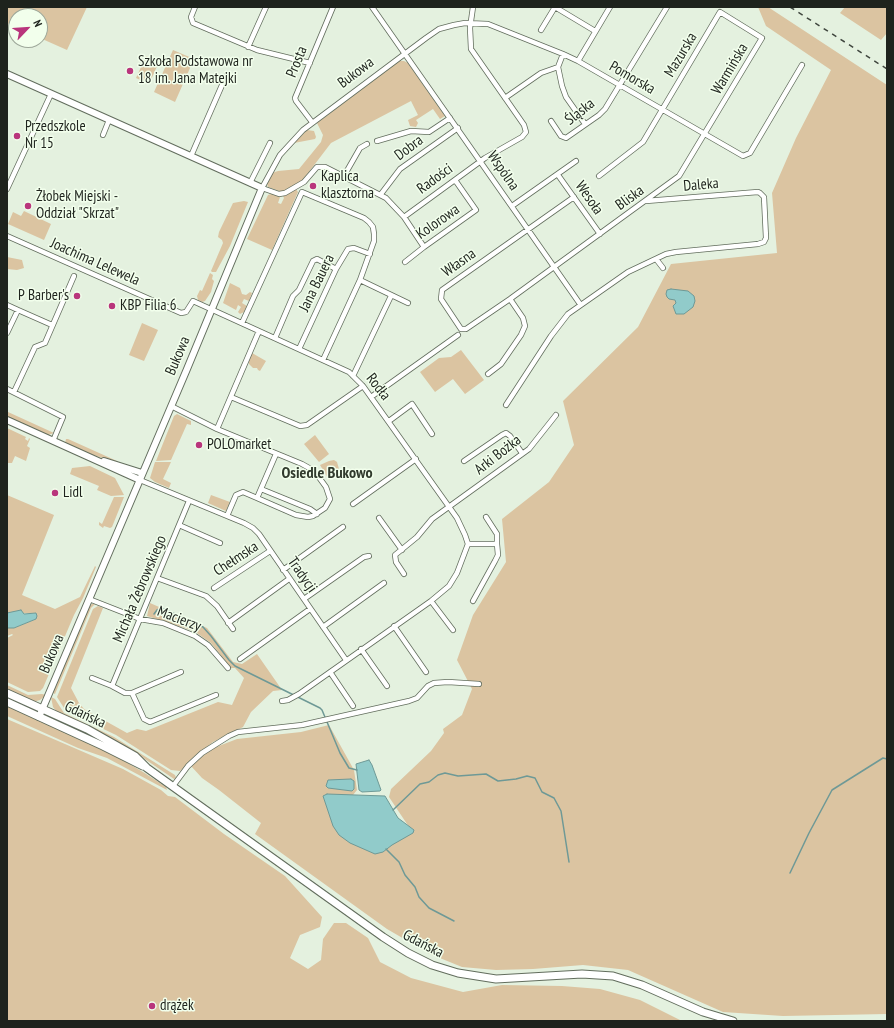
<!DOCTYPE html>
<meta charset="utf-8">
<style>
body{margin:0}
#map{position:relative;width:894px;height:1028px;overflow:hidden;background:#e4f1df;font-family:"PT Sans Narrow",sans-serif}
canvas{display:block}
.frame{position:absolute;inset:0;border:8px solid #1e231d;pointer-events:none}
.north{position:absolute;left:8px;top:8px;width:40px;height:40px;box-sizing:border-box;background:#f2ffec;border:1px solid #9da799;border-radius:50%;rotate:65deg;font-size:11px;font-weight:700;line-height:16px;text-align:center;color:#1e231d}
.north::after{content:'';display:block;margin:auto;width:14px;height:18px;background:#b9357c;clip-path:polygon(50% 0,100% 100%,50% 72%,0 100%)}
</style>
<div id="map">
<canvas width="894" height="1028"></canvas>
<div class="frame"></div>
<div class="north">N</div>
</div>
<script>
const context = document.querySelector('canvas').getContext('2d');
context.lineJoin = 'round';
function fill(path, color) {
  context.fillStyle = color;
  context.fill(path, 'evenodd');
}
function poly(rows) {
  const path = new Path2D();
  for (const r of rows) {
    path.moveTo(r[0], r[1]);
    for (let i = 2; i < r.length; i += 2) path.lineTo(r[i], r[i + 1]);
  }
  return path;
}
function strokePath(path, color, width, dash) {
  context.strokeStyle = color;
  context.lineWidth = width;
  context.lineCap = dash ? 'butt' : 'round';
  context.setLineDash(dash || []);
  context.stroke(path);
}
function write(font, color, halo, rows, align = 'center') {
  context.font = font + ' "PT Sans Narrow",sans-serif';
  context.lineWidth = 3;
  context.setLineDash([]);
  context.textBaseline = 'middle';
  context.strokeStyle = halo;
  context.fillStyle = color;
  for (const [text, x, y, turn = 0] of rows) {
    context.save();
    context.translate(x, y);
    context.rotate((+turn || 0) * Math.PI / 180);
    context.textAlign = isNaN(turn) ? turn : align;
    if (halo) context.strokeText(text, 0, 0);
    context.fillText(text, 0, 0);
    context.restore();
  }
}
fill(poly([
 [7,7,87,7,67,50,40,38,40,16,16,16,16,27,7,23],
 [758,7,768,7,887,85,887,1014,783,1016,723,1012,628,970,583,965,533,969,496,970,462,967,430,954,387,929,255,834,261,823,219,790,202,778,191,766,211,749,237,739,301,732,329,725,354,770,357,790,353,795,326,797,409,827,389,797,391,789,431,751,444,733,443,729,462,715,472,689,457,660,473,615,506,562,502,519,549,482,574,445,563,401,638,327,671,264,777,253,772,193,796,138,831,70,766,26],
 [845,7,887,7,887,33,881,40,840,13],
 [173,50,194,59,175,102,154,92],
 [146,56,159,62,149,84,136,78],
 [399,61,404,61,408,63,445,116,440,119,433,109,416,120,418,123,416,127,410,126,408,120,418,115,411,101,331,143,302,181,282,192,268,187,267,184,272,173,278,171,299,169,321,142,323,135,317,123],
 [307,130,314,131,316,137,315,139,294,143],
 [296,189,298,192,272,250,247,239,268,195,271,194,282,196,280,197,278,203,281,204,284,198,283,196],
 [244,201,248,202,230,246,216,272,212,272,211,271,223,243,222,240,218,237,219,232,233,203],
 [24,211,51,224,44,240,8,224,13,212,21,216],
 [7,257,22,260,24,268,17,270,7,269],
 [210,273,213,275,212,279,214,281,211,292,205,301,202,302,198,300,197,296,200,290,202,291],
 [230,283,240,288,242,294,246,295,250,292,252,293,249,301,244,299,242,303,247,306,244,312,240,314,238,312,241,307,238,305,236,310,223,303],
 [142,323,158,330,144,361,129,355],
 [461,350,484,380,465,394,453,379,435,392,420,372,439,358,451,357],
 [252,353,266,361,260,371,258,370,257,368,253,368,249,364,249,359],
 [8,412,54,433,48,435,7,417],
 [177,414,191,421,191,425,187,424,171,460,156,461,174,416],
 [7,428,26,437,25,439,28,441,29,438,30,439,27,446,30,448,26,461,15,456,12,463,7,463],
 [315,435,329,454,319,462,304,444],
 [66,439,68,439,117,461,119,463,90,454,65,443],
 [334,460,337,462,339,469,329,480,320,465,329,461],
 [155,462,171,462,163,479,171,483,169,488,155,482,150,478],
 [90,466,115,478,124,495,111,496,97,490,99,486,70,474,72,468],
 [7,495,54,515,22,595,55,609,80,597,95,566,96,567,83,598,74,615,43,688,40,691,28,692,7,682,7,638,13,635,12,634,7,636,7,628,14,628,36,619,36,613,7,613],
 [211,495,230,502,226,511,208,503],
 [114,497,124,497,112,527,110,528,104,526,103,528,99,525,99,522,102,524],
 [150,603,207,628,233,662,242,664,257,654,282,690,273,691,251,712,243,727,213,742,201,752,180,771,171,770,116,735,66,711,57,697,93,609,98,606,103,608,71,688,79,703,84,709,127,733,137,729,146,731,218,702,232,705,244,678,235,668,231,668,211,643,194,631,147,616],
 [92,604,95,604,91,608,55,694,53,693,89,607],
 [7,685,28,695,42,694,46,695,40,700,33,702,7,690],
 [51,697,55,699,64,713,114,737,175,775,176,778,174,779,136,753,113,739,57,712,53,707],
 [7,705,114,755,143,772,166,787,167,790,107,758,78,748,7,716],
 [7,719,123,769,161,790,168,796,175,797,224,834,285,876,322,917,320,927,300,935,290,958,308,969,321,960,323,939,334,923,346,923,368,938,380,962,411,978,463,992,502,985,562,986,600,989,640,1000,682,1021,7,1021]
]), '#dbc4a1');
const water = poly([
 [671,289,688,291,694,296,695,301,693,307,684,314,676,314,673,306,676,303,675,300,669,299,667,297,666,294,667,290,671,289],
 [21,610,24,614,36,613,37,616,36,619,14,628,7,628,7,613,21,610],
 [369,760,372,765,381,790,380,791,362,792,359,790,356,764,369,760],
 [351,779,354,781,354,789,352,791,328,788,326,786,328,780,351,779],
 [327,794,385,796,398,818,414,830,413,833,392,845,383,852,375,854,350,843,339,835,333,826,323,796,327,794]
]);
fill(water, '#91cbca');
strokePath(water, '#6e9996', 1);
strokePath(poly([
 [154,614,157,610,162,608,203,627,211,636,229,660,235,666,320,708,322,710,340,753,349,768,357,770],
 [393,810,420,784,429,782,438,775,445,773,458,776,486,774,498,781,516,779,527,776,535,778,542,792,554,798,561,811,569,862],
 [386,849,399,862,405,875,415,887,419,897,429,908,454,921],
 [790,873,809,833,832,790,883,758,887,759]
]), '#6e9996', 1.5);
const minor = poly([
 [195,7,191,17,193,23,257,50,310,63],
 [372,7,580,304],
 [555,7,595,31],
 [541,30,555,7],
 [248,47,266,7],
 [563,54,558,67,562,86,566,97,585,124],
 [578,61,610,7],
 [505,98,541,73,558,67],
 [551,121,561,136,566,138,599,115,605,109,667,7],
 [312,122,296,101,295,98,333,7],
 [103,135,109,120],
 [377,141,411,131,429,132,450,118],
 [191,156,226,76],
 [558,175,600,234],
 [344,176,360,148,367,144],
 [250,183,270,143],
 [7,189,51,94],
 [381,194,400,169,458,128],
 [574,197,442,290,441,299,461,329,466,329,510,299,679,176,762,38,720,12,643,142,599,176],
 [512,206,576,161],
 [404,217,485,158,522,137,526,132,524,125,471,49,470,28,473,7],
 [7,236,181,313,186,312,193,301,349,372,363,386,457,518,465,535,468,544,457,573,449,586,431,601,299,694,288,700,282,701],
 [424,247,404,217,386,198,325,167,317,167,304,182,285,193,279,194,262,188,280,155,303,130,426,38,439,29,454,25,465,23,488,24,563,54,578,61,743,156,750,153,802,65],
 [656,259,663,268],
 [405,262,424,247,476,210,455,180],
 [360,280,408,303],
 [7,305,18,310,7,333],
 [18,310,52,325],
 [242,323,302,192,364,218,369,222,373,227,374,234,374,241,360,280,323,360],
 [275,338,293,296,299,290,313,261,317,259,336,269],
 [299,349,336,269,348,249,354,248,370,254],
 [488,374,501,364,521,335,525,326,523,318,510,299],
 [353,376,391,296],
 [7,389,63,417,53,441],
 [14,392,35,347,45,343,74,276],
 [231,397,300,426,307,425,363,386],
 [371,397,458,335],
 [506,405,551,336,568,314,628,272,666,254,676,252,758,244,764,242,766,238,764,197,760,193,758,192,646,201],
 [171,406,217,429,302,464,311,469,318,476,326,487,330,499,325,508,313,516,308,517,296,515,257,498],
 [389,421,412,404,432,434],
 [217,429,259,331],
 [464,461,502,435,506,433,510,436,522,453],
 [140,480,244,523,253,528,259,534,346,660],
 [261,489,310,509,317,514],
 [353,504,416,459],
 [227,516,236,495,243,492,257,498,276,454],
 [379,518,402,550],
 [179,525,220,543],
 [468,544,497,544,497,534,486,517],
 [283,570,343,527],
 [404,574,396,562,395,555,417,537,432,519,529,449,556,415],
 [157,578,206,596,217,606,233,629],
 [214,588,270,551],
 [89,599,140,619,163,623,195,636,208,645,228,668],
 [304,599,364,557,369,556],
 [431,601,453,630],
 [473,601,495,561,498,555,497,544],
 [228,623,289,579],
 [394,626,426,672],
 [323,627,384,583],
 [361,649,387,686],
 [240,659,310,609],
 [181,672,132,693,125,693,112,686,189,501],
 [330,672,353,706],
 [92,678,112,686],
 [132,693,144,719,150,722,216,695],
 [173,786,188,766,202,753,229,736,238,732,302,725,409,701,417,698,428,686,434,683,448,682,479,684]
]);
const tertiary = poly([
 [7,74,262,188,187,369,39,717],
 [7,420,140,480],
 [104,461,142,473]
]);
const secondary = poly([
 [7,693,87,729,135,756,147,768,383,937,408,953,432,965,458,973,496,979,582,974,613,976,642,985,703,1012,733,1021],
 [7,702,103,746,143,766]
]);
strokePath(minor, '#626d5d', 6);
strokePath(tertiary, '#626d5d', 8);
strokePath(secondary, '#626d5d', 9);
strokePath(minor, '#fff', 4.5);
strokePath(tertiary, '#fff', 6);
strokePath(secondary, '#fff', 7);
strokePath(poly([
 [790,7,887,69]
]), '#40473f', 1.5, [5, 5]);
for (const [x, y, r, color] of [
 [130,71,4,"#b9357c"],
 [17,136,4,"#b9357c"],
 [313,186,4,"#b9357c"],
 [28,206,4,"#b9357c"],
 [77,296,4,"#b9357c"],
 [112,306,4,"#b9357c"],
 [199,445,4,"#b9357c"],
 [55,493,4,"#b9357c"],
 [152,1006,4,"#b9357c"]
]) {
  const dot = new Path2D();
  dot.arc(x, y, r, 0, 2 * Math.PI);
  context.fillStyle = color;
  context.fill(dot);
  strokePath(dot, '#f2ffec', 1.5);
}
write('15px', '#1e231d', '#f2ffec', [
 ["Mazurska",681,55,-59],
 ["Prosta",297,62,-68],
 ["Warmińska",730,69,-59],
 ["Bukowa",356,73,-37],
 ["Pomorska",632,78,30],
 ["Śląska",580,112,-38],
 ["Dobra",409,148,-37],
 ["Wspólna",503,171,55],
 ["Radości",435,179,-36],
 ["Daleka",701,185,-5],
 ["Wesoła",589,198,55],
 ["Bliska",630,198,-36],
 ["Kolorowa",438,222,-35],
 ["Joachima Lelewela",95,262,24],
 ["Własna",459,263,-35],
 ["Jana Bauera",317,283,-64],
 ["Bukowa",178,356,-67],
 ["Rodła",378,387,52],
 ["Arki Bożka",498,455,-38],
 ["Chełmska",236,559,-33],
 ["Tradycji",302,575,55],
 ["Michała Żebrowskiego",140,589,-67],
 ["Macierzy",179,619,21],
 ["Bukowa",52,654,-67],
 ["Gdańska",85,715,25],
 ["Gdańska",423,944,27]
]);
write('15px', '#1e231d', '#f2ffec', [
 ["Szkoła Podstawowa nr",138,62],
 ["18 im. Jana Matejki",138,79],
 ["Przedszkole",25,127],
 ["Nr 15",25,144],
 ["Kaplica",321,177],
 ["klasztorna",321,194],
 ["Żłobek Miejski -",36,197],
 ["Oddział \"Skrzat\"",36,214],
 ["P Barber's",69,296,"right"],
 ["KBP Filia 6",120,306],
 ["POLOmarket",207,445],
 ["Lidl",63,493],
 ["drążek",160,1006]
], 'left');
write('bold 16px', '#313b2d', '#f2ffec', [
 ["Osiedle Bukowo",327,473]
]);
</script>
